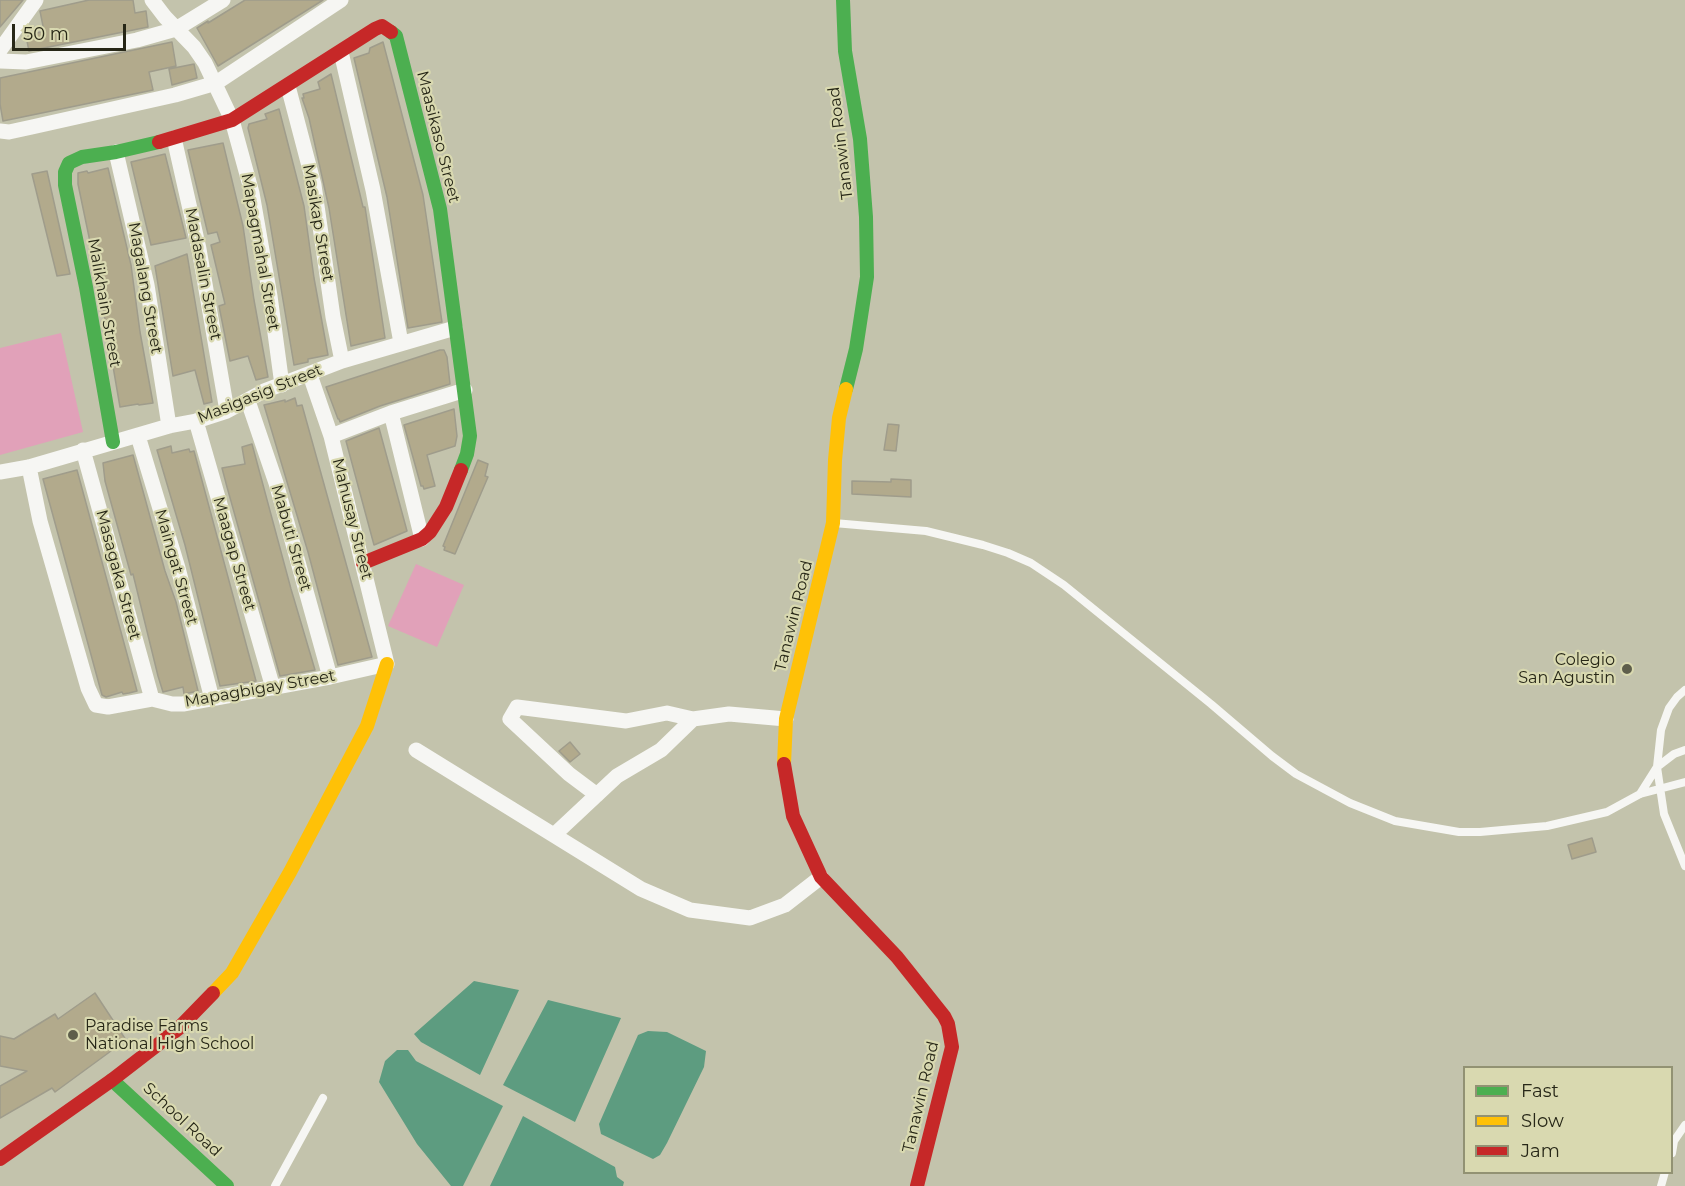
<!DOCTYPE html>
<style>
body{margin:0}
#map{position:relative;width:1685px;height:1186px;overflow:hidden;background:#c3c3ac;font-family:Montserrat,sans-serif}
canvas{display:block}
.legend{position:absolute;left:1463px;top:1066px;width:210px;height:108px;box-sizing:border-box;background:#d9d9b0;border:2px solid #929273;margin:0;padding:8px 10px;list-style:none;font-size:18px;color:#272717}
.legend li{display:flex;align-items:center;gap:12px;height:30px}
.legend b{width:30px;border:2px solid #929273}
.scale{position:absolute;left:12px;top:24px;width:114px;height:27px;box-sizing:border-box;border:3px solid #272717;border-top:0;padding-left:8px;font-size:18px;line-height:21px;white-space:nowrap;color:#272717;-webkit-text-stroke:4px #d9d9b0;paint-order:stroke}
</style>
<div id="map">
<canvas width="1685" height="1186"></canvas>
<ul class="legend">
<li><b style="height:8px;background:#4caf50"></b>Fast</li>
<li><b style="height:8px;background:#ffc107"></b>Slow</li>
<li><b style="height:8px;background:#c62828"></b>Jam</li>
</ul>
<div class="scale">50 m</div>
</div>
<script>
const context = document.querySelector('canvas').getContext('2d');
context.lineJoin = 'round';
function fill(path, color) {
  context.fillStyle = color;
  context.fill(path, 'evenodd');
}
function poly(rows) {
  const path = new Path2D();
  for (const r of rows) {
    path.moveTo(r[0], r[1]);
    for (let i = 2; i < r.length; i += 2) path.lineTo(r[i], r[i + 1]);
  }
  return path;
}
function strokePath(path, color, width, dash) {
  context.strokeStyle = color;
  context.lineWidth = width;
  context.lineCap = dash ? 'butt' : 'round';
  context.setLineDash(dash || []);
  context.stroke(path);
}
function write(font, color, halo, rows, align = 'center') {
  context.font = font + ' Montserrat,sans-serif';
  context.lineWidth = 4.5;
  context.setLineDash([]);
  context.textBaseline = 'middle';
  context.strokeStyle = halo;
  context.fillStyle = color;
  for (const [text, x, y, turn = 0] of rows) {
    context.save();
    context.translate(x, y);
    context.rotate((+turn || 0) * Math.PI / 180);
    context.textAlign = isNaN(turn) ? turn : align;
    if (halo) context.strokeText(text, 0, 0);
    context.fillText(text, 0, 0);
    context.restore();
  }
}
fill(poly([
 [61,333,83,432,0,455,0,348],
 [416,564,464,585,437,647,388,626]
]), '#e1a1b9');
fill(poly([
 [474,981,519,990,480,1075,421,1042,414,1034],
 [548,1000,621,1018,575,1122,503,1085],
 [648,1031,667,1032,706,1051,704,1067,667,1143,660,1155,653,1159,601,1134,599,1124,638,1035],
 [397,1050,408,1050,416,1061,503,1106,463,1186,451,1186,417,1144,379,1082,385,1061],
 [523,1116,615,1167,617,1177,624,1182,623,1186,490,1186]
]), '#5d9c80');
const building = poly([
 [0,0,23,0,0,27,0,0],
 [89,0,133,0,135,13,146,11,148,27,29,51,26,36,44,31,40,11,89,0],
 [245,0,323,0,218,66,197,28,208,21,208,23,245,0],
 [172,42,176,66,149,72,153,90,3,121,0,104,0,78,172,42],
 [383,42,423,195,442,322,408,328,387,197,354,58,369,53,370,48,383,42],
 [194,64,197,78,172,85,169,69,194,64],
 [331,74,363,207,365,207,385,338,351,346,329,208,309,118,302,98,304,98,303,94,320,89,318,82,331,74],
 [279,109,304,206,314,278,328,355,308,359,308,362,294,365,267,205,248,128,249,124,267,119,265,114,279,109],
 [223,143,243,226,254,300,268,377,256,380,248,356,230,361,219,306,225,304,211,245,220,242,217,232,208,234,188,150,223,143],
 [165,154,186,238,151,245,131,162,165,154],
 [108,168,131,265,140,332,153,403,139,405,138,404,120,407,99,285,78,184,78,173,87,171,88,173,108,168],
 [47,171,70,274,57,276,32,174,47,171],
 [187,254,212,402,204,404,195,370,173,376,155,266,187,254],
 [440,350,444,350,447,357,450,384,380,406,340,422,339,419,338,419,326,387,440,350],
 [295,398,297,406,302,405,372,657,338,665,308,552,264,405,285,400,285,402,295,398],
 [454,409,457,436,455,446,427,455,435,486,424,489,423,486,421,486,404,425,454,409],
 [888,424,899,425,896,451,884,450,888,424],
 [379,428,407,531,374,545,346,441,379,428],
 [252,444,291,589,315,670,280,676,227,487,222,468,245,464,242,447,252,444],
 [171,446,172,453,189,449,190,452,194,451,256,681,220,686,185,545,157,450,171,446],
 [133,455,165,571,176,602,198,691,184,694,183,687,163,692,158,676,133,574,131,575,105,481,103,463,133,455],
 [478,460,488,464,485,476,488,477,455,554,444,550,445,547,443,546,478,460],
 [77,470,137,691,129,693,123,694,122,692,106,697,102,695,43,479,77,470],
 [891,479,911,480,911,497,852,494,852,481,891,482,891,479],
 [570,742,580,754,570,762,559,751,570,742],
 [1592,838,1596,852,1572,859,1568,845,1592,838],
 [95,993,126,1040,55,1092,52,1088,0,1118,0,1086,27,1071,0,1066,0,1036,14,1039,55,1014,58,1019,95,993]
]);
fill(building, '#b2aa8c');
strokePath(building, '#9f9c8b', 1.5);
strokePath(poly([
 [834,523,926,531,983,545,1008,553,1031,563,1064,585,1211,704,1272,756,1296,774,1350,803,1395,821,1459,832,1480,832,1547,826,1607,812,1640,794,1685,782],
 [1685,690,1677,697,1669,708,1661,730,1657,767,1664,814,1685,866],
 [1640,794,1657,767,1674,754,1685,750],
 [1672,1153,1674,1141,1685,1125],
 [275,1186,323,1098],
 [1661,1186,1665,1172]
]), '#f6f6f3', 8);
strokePath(poly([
 [152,0,165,17,194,47,205,63,232,120,252,193,270,296,282,385],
 [0,50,36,0],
 [341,52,373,190,401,343],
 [0,61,26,62,137,40,176,29,223,0],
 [288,86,314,185,333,317,342,361],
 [0,131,9,132,32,127,175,95,216,83,341,0],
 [174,138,199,249,227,411],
 [116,152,147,285,169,426],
 [248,401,276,483,330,677],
 [391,413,422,539],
 [196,421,273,688],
 [138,436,178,568,212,699],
 [331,436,391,413,465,390],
 [83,450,152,699],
 [29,467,40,521,88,688,96,705,108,707,152,699,172,704,183,704,330,677,387,664,331,436,310,375],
 [0,472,29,467,169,426,196,421,227,411,264,391,342,361,455,328],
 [416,750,641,889,690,910,750,918,785,905,821,877],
 [597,795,569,774,510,719,517,707,626,721,667,713,693,719,729,714,786,719],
 [554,835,617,776,661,750,693,719]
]), '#f6f6f3', 15);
strokePath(poly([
 [843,0,845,51,860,139,866,217,867,277,856,349,846,389],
 [391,32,396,36,440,209,470,436,467,454,461,470],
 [113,442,86,287,65,185,65,172,69,163,82,157,116,152,159,142],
 [112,1080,227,1186]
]), '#4caf50', 14);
strokePath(poly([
 [784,764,786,719,833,523,835,460,839,418,846,389],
 [213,993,232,973,290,872,367,726,387,664]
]), '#ffc107', 14);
strokePath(poly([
 [159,142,232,120,375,29,382,26,391,32],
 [363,563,422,539,430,532,446,507,461,470],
 [784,764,793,816,821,877,897,957,944,1016,948,1024,952,1047,917,1186],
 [0,1159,112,1080,178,1029,213,993]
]), '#c62828', 14);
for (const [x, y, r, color] of [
 [1627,669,6,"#5e5e4b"],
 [73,1035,6,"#5e5e4b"]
]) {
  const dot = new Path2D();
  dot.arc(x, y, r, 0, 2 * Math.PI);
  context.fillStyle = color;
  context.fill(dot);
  strokePath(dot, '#d9d9b0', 2);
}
write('16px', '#272717', '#d9d9b0', [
 ["Maasikaso Street",438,137,76],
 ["Tanawin Road",841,143,-97],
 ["Masikap Street",318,223,80],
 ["Mapagmahal Street",260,252,80],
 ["Madasalin Street",203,274,79],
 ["Magalang Street",145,288,80],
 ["Malikhain Street",104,303,80],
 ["Masigasig Street",260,394,-22],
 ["Mahusay Street",352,519,76],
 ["Mabuti Street",291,538,74],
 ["Maagap Street",234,554,74],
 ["Maingat Street",176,567,74],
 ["Masagaka Street",118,575,75],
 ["Tanawin Road",794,616,-76],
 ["Mapagbigay Street",260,689,-10],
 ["Tanawin Road",921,1097,-77],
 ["School Road",182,1120,43]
]);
write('16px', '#272717', '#d9d9b0', [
 ["Colegio",1615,660],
 ["San Agustin",1615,678],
 ["Paradise Farms",85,1026,"left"],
 ["National High School",85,1044,"left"]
], 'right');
</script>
